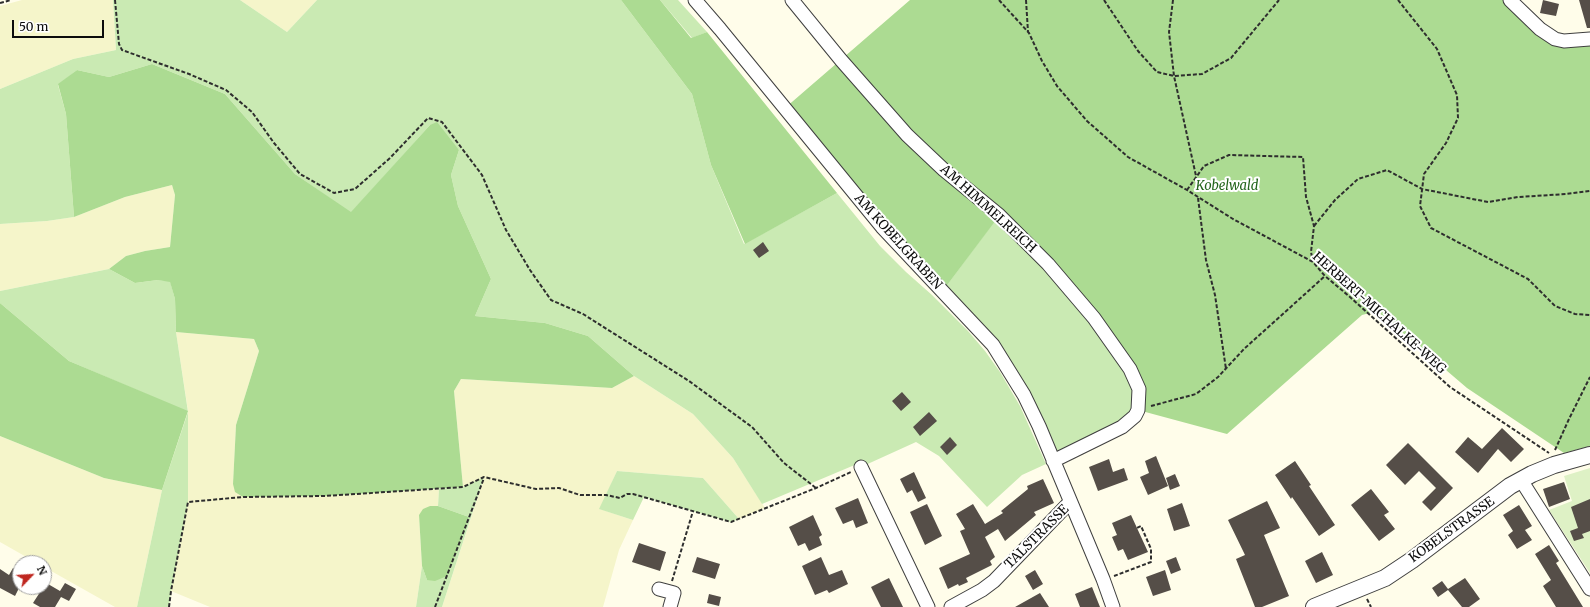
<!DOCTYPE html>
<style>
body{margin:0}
#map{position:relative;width:1590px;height:607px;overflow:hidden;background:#fffdea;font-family:Merriweather,serif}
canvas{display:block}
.north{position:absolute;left:12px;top:555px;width:40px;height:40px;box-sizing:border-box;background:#fff;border:1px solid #9e9e9e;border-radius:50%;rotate:65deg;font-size:11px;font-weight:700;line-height:16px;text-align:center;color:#0c0c0c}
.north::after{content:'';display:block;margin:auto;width:14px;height:18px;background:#bf2720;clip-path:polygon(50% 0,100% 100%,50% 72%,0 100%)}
.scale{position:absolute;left:12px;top:20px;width:92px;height:18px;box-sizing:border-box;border:2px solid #0c0c0c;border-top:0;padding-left:5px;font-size:12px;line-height:14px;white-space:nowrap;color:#0c0c0c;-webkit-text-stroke:3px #fff;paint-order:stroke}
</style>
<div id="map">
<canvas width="1590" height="607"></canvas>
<div class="north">N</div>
<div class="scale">50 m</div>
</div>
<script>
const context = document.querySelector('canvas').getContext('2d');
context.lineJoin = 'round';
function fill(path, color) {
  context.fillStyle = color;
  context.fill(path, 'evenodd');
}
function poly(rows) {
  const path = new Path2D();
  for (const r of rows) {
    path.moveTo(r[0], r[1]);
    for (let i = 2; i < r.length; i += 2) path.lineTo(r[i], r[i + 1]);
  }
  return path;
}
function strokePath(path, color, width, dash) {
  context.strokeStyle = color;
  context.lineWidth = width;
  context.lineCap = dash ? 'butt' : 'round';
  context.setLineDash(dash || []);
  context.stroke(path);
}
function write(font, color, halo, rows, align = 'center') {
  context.font = font + ' Merriweather,serif';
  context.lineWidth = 4;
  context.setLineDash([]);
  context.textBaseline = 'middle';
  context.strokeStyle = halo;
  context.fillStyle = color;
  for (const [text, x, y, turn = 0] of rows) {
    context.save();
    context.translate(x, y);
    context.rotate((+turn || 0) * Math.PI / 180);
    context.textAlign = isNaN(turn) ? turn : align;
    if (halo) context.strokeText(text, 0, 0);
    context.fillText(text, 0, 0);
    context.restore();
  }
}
fill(poly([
 [22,0,113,0,116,50,73,59,0,89,0,6],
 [240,0,317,0,287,32],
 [172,185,175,195,170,247,145,251,126,256,109,269,0,291,0,224,47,221,74,217,125,197],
 [176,332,254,339,259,351,236,425,233,484,243,497,325,496,439,489,438,506,430,506,419,515,422,566,416,607,210,607,171,591,188,502,188,411],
 [634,376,693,414,733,458,765,508,739,519,703,478,617,471,600,509,633,520,619,550,603,607,442,607,484,478,463,487,454,391,461,379,612,388],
 [0,436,104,478,162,490,137,607,115,607,44,567,44,563,37,563,0,542]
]), '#f5f5ca');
fill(poly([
 [113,0,240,0,287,32,317,0,621,0,692,94,711,165,744,244,837,193,880,246,906,272,932,295,968,331,985,351,1000,372,1020,406,1046,464,1022,475,987,507,939,456,916,442,861,467,857,464,762,504,733,458,693,414,634,376,588,336,545,323,475,316,491,279,458,206,451,175,459,150,430,125,351,213,295,174,225,94,152,64,109,77,77,70,58,85,66,114,74,217,47,221,0,224,0,89,73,59,116,50],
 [660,0,678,0,707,32,692,38],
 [999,215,1130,369,1138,410,1053,461,1010,370,942,292],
 [109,269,135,283,158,280,170,281,175,299,176,332,188,412,188,502,171,591,169,607,137,607,162,490,188,412,69,361,0,303,0,291],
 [617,471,703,478,739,519,731,522,644,497,633,520,599,509],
 [484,477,442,607,416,607,422,566,427,580,469,517,438,506,439,489,463,487]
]), '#caeab3');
fill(poly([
 [621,0,660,0,691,38,707,32,837,193,745,244,711,165,692,94],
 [910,0,1510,0,1549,36,1590,39,1590,446,1564,453,1467,388,1377,311,1362,315,1227,434,1138,410,1130,369,999,216,942,292,785,108],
 [152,64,225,94,295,174,351,212,430,125,437,122,459,150,451,175,458,206,491,279,475,316,545,323,588,336,634,376,612,388,461,379,454,391,463,487,325,496,243,497,235,492,233,484,236,425,259,351,254,339,176,332,175,299,170,282,158,280,135,283,109,269,126,256,145,251,170,247,175,195,172,185,125,197,74,217,66,114,58,84,77,70,109,77],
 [0,303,69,361,188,411,162,490,104,478,0,436],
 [430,506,438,506,469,517,447,576,435,581,427,580,422,566,419,515,423,509]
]), '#acdb92');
fill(poly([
 [1590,468,1590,573,1549,510,1572,501,1564,476]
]), '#def1c5');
fill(poly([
 [1543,0,1559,4,1556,16,1540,13],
 [1579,0,1590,0,1590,28,1587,28],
 [763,242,769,251,759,258,753,250],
 [902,392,911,402,901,411,892,401],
 [929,412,937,421,920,436,913,427],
 [1502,428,1524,449,1511,462,1498,449,1478,473,1455,452,1468,437,1482,449],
 [950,437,957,445,947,455,940,447],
 [1408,443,1453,488,1431,511,1422,502,1436,488,1419,471,1405,485,1386,465],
 [1156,456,1168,486,1148,495,1140,477,1149,473,1145,461],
 [1109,459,1113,472,1124,468,1128,480,1098,491,1089,467],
 [1295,461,1311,485,1309,486,1335,525,1319,536,1292,497,1291,499,1275,475],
 [914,472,926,498,918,502,912,490,907,493,900,479],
 [1175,474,1180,486,1170,490,1166,478],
 [1043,479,1054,503,1034,512,1036,515,1005,541,998,529,985,537,995,557,990,561,992,565,966,578,968,582,959,586,958,584,948,589,939,568,970,554,960,531,965,529,956,514,973,504,985,524,1003,513,1001,511,1028,489,1027,486],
 [1564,482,1570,499,1549,507,1543,489],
 [1371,489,1389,512,1384,515,1395,529,1379,541,1351,505],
 [858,498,868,523,856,528,853,520,843,524,835,508],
 [1590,499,1590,531,1582,534,1584,538,1574,541,1570,531,1578,528,1571,507],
 [1267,501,1280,528,1264,535,1289,596,1262,607,1255,607,1236,559,1245,555,1228,520],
 [1182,503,1190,526,1174,531,1167,509],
 [927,504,942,536,925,545,910,512],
 [1519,505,1532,526,1525,530,1532,540,1517,549,1508,535,1513,531,1503,515],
 [813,515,822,535,819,537,822,545,809,551,805,543,798,546,789,527],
 [1131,515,1148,552,1128,560,1123,549,1118,551,1112,537,1117,535,1112,523],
 [639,543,666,552,660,571,632,562],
 [1549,545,1559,561,1556,563,1583,607,1556,607,1543,586,1551,580,1535,554],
 [1322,552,1333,575,1316,583,1305,561],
 [697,557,720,564,715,579,692,572],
 [821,557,829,575,842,570,848,584,829,593,827,590,815,595,802,566],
 [1176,557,1181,570,1171,574,1166,561],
 [13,568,20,572,20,586,15,596,0,588,0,569,9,575],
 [1035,570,1043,584,1033,590,1025,576],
 [1165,570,1171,590,1153,596,1146,577],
 [889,578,903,607,881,607,871,587],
 [1465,578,1480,599,1469,607,1462,607,1448,590,1438,597,1432,588,1442,581,1448,589],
 [65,583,76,589,69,601,61,597,55,607,40,607,33,603,42,589,44,591,48,584,60,591],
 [1092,587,1100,607,1080,607,1075,594],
 [1040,593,1049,607,1015,607],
 [709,594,721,597,719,606,707,603]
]), '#554e48');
const minor = poly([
 [695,0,720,29,882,227,993,345,1024,395,1039,426,1103,579,1113,607],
 [792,0,841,60,907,135,944,170,999,215,1048,264,1094,318,1130,369,1139,389,1138,410,1135,416,1122,427,1053,461],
 [1510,0,1540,29,1555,39,1564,41,1590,39],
 [861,467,928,607],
 [1521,480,1590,589],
 [659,589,674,593,670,607],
 [951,607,982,590,994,581,1070,502]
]);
const tertiary = poly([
 [1314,607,1385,578,1412,560,1510,486,1532,474,1554,465,1590,455]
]);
strokePath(minor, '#3f3f3f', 15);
strokePath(tertiary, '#3f3f3f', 18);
strokePath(poly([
 [115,0,119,44,122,50,189,74,226,90,252,112,274,143,300,174,334,193,355,189,390,158,428,118,442,122,482,175,506,230,530,270,551,300,583,314,689,381,752,427,784,463,816,488],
 [999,0,1029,33,1042,61,1057,86,1087,121,1128,157,1187,190,1233,219,1313,262,1325,276,1350,297,1450,387,1549,453],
 [1026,0,1028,32],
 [1104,0,1138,51,1157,72,1174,76,1202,74,1231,58,1279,0],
 [1173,0,1169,32,1174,76,1196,176],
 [1398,0,1437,49,1457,95,1458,118,1446,143,1424,174,1420,206,1431,228,1528,279,1555,306,1575,314,1590,315],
 [0,3,11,0],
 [1187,190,1204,166,1229,155,1303,157,1306,197,1314,226,1311,252,1313,262],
 [1198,198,1206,260,1215,295,1226,369],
 [1314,226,1335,200,1358,179,1387,170,1422,189,1488,202,1518,197,1566,194,1590,191],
 [1151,406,1196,394,1218,377,1244,349,1325,276],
 [1555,450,1569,419,1590,377],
 [1114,576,1151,562,1151,549,1141,526,1137,528],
 [672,581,693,511],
 [1367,599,1371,607],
 [169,607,171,591,188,502,243,497,325,496,463,487,484,477,536,489,559,488,580,495,606,495,620,498,627,494,633,494,731,522,816,488,851,472],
 [435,607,484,478]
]), '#2e2e2e', 2, [4, 2]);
strokePath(minor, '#fff', 13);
strokePath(tertiary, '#fff', 16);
write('italic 13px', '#23651b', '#fff', [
 ["Kobelwald",1227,186]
]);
write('13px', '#0c0c0c', '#fff', [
 ["AM HIMMELREICH",988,209,42],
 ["AM KOBELGRABEN",898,242,48],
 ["HERBERT-MICHALKE-WEG",1379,313,42],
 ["KOBELSTRASSE",1452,530,-36],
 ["TALSTRASSE",1037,537,-45]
]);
</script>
